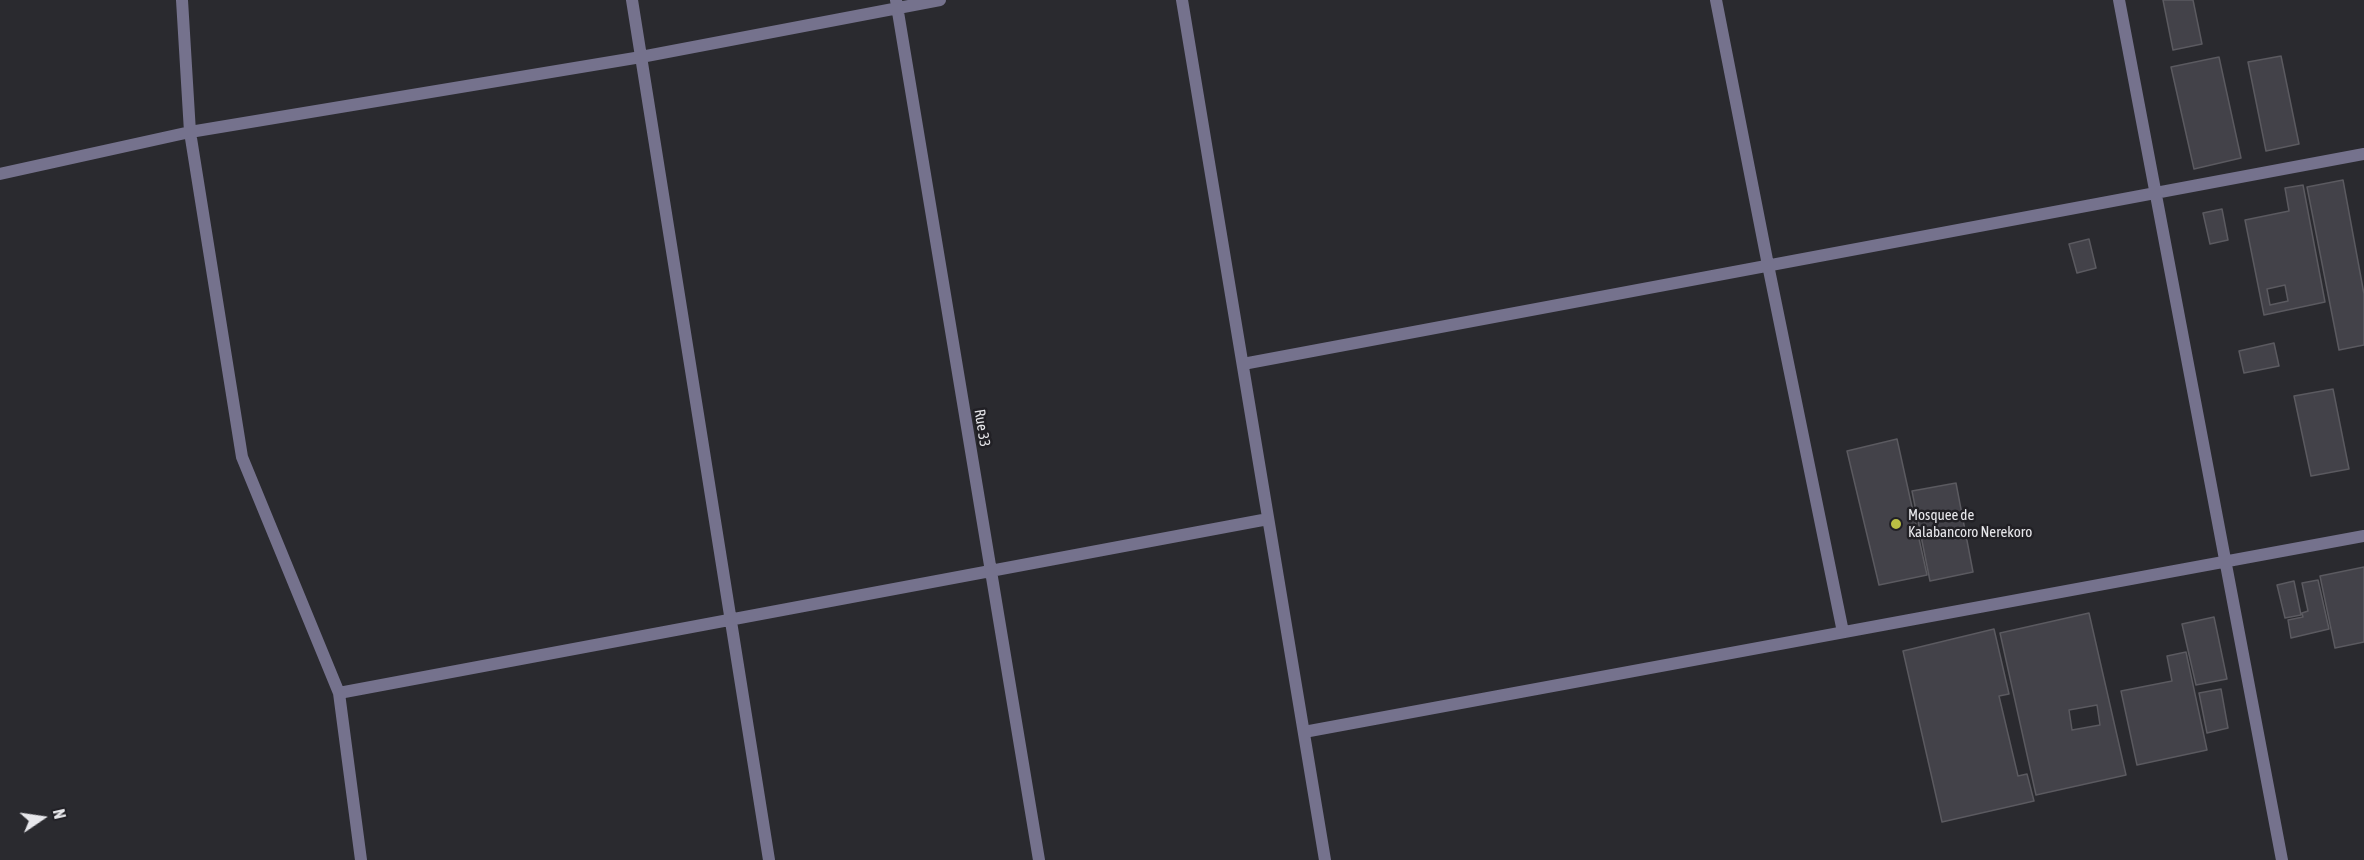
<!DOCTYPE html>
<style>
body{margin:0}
#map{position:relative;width:2364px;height:860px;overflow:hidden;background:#2a2a2f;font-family:"Asap Condensed",sans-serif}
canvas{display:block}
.north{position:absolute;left:12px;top:788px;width:60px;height:60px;-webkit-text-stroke:4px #212025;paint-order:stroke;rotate:77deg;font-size:16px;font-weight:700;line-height:24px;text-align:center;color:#e7e7eb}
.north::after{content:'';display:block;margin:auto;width:21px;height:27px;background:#e7e7eb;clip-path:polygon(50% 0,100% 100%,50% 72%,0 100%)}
</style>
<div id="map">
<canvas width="2364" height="860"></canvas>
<div class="north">N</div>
</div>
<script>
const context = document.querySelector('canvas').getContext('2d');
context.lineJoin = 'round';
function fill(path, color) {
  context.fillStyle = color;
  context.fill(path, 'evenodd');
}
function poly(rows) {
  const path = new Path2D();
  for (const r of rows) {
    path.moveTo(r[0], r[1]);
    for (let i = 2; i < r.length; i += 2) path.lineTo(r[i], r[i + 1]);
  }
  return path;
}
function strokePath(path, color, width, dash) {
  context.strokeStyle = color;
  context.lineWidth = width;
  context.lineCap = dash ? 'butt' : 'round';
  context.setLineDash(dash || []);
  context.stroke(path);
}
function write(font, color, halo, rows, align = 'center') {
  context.font = font + ' "Asap Condensed",sans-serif';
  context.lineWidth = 5;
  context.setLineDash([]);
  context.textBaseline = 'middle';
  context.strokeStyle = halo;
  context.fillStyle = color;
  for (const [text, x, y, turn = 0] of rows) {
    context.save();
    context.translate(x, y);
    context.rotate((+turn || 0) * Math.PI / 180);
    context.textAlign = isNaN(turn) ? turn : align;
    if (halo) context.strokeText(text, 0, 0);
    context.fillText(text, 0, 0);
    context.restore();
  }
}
const building = poly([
 [2163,0,2193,0,2202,44,2173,50,2163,0],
 [2281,56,2299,144,2266,151,2248,62,2281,56],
 [2219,57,2241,158,2194,169,2171,67,2219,57],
 [2343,180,2364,294,2364,345,2339,350,2307,187,2343,180],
 [2303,185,2325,302,2264,315,2245,220,2289,211,2285,188,2303,185],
 [2285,285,2288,301,2270,305,2267,289,2285,285],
 [2222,209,2228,240,2210,244,2203,213,2222,209],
 [2089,239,2096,268,2077,273,2069,244,2089,239],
 [2274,343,2279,366,2244,373,2239,351,2274,343],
 [2333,389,2349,469,2311,476,2294,396,2333,389],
 [1897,439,1927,575,1879,585,1847,451,1897,439],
 [1956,483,1973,572,1930,581,1912,491,1956,483],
 [2364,567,2364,642,2335,648,2320,576,2364,567],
 [2318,580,2329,629,2291,638,2288,620,2303,617,2302,613,2308,611,2302,583,2318,580],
 [2294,581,2301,615,2285,618,2277,585,2294,581],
 [2089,613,2126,775,2036,795,2000,633,2089,613],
 [2097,705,2100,725,2072,730,2069,710,2097,705],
 [2214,617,2227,679,2196,685,2182,624,2214,617],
 [1994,629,2009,694,1999,696,2018,776,2027,774,2034,801,1942,822,1903,651,1994,629],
 [2186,652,2207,750,2137,765,2121,691,2172,681,2167,656,2186,652],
 [2221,689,2228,728,2207,733,2199,693,2221,689]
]);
fill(building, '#434249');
strokePath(building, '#5b5a60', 1.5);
strokePath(poly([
 [182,0,190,132,242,457,339,693,361,860],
 [632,0,769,860],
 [896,0,1039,860],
 [1182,0,1325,860],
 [1716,0,1768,265,1843,632],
 [2119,0,2282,860],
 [0,174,190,132,641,57,940,0],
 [1243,364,2364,154],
 [339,693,1268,519],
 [1304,732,2364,536]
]), '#75728d', 12);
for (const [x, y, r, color] of [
 [1896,524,6,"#bbc044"]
]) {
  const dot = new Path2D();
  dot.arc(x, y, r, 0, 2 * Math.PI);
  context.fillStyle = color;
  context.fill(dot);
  strokePath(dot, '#212025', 2);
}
write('15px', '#e7e7eb', '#212025', [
 ["Rue 33",982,428,81]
]);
write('15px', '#e7e7eb', '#212025', [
 ["Mosquee de",1908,515],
 ["Kalabancoro Nerekoro",1908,532]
], 'left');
</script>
